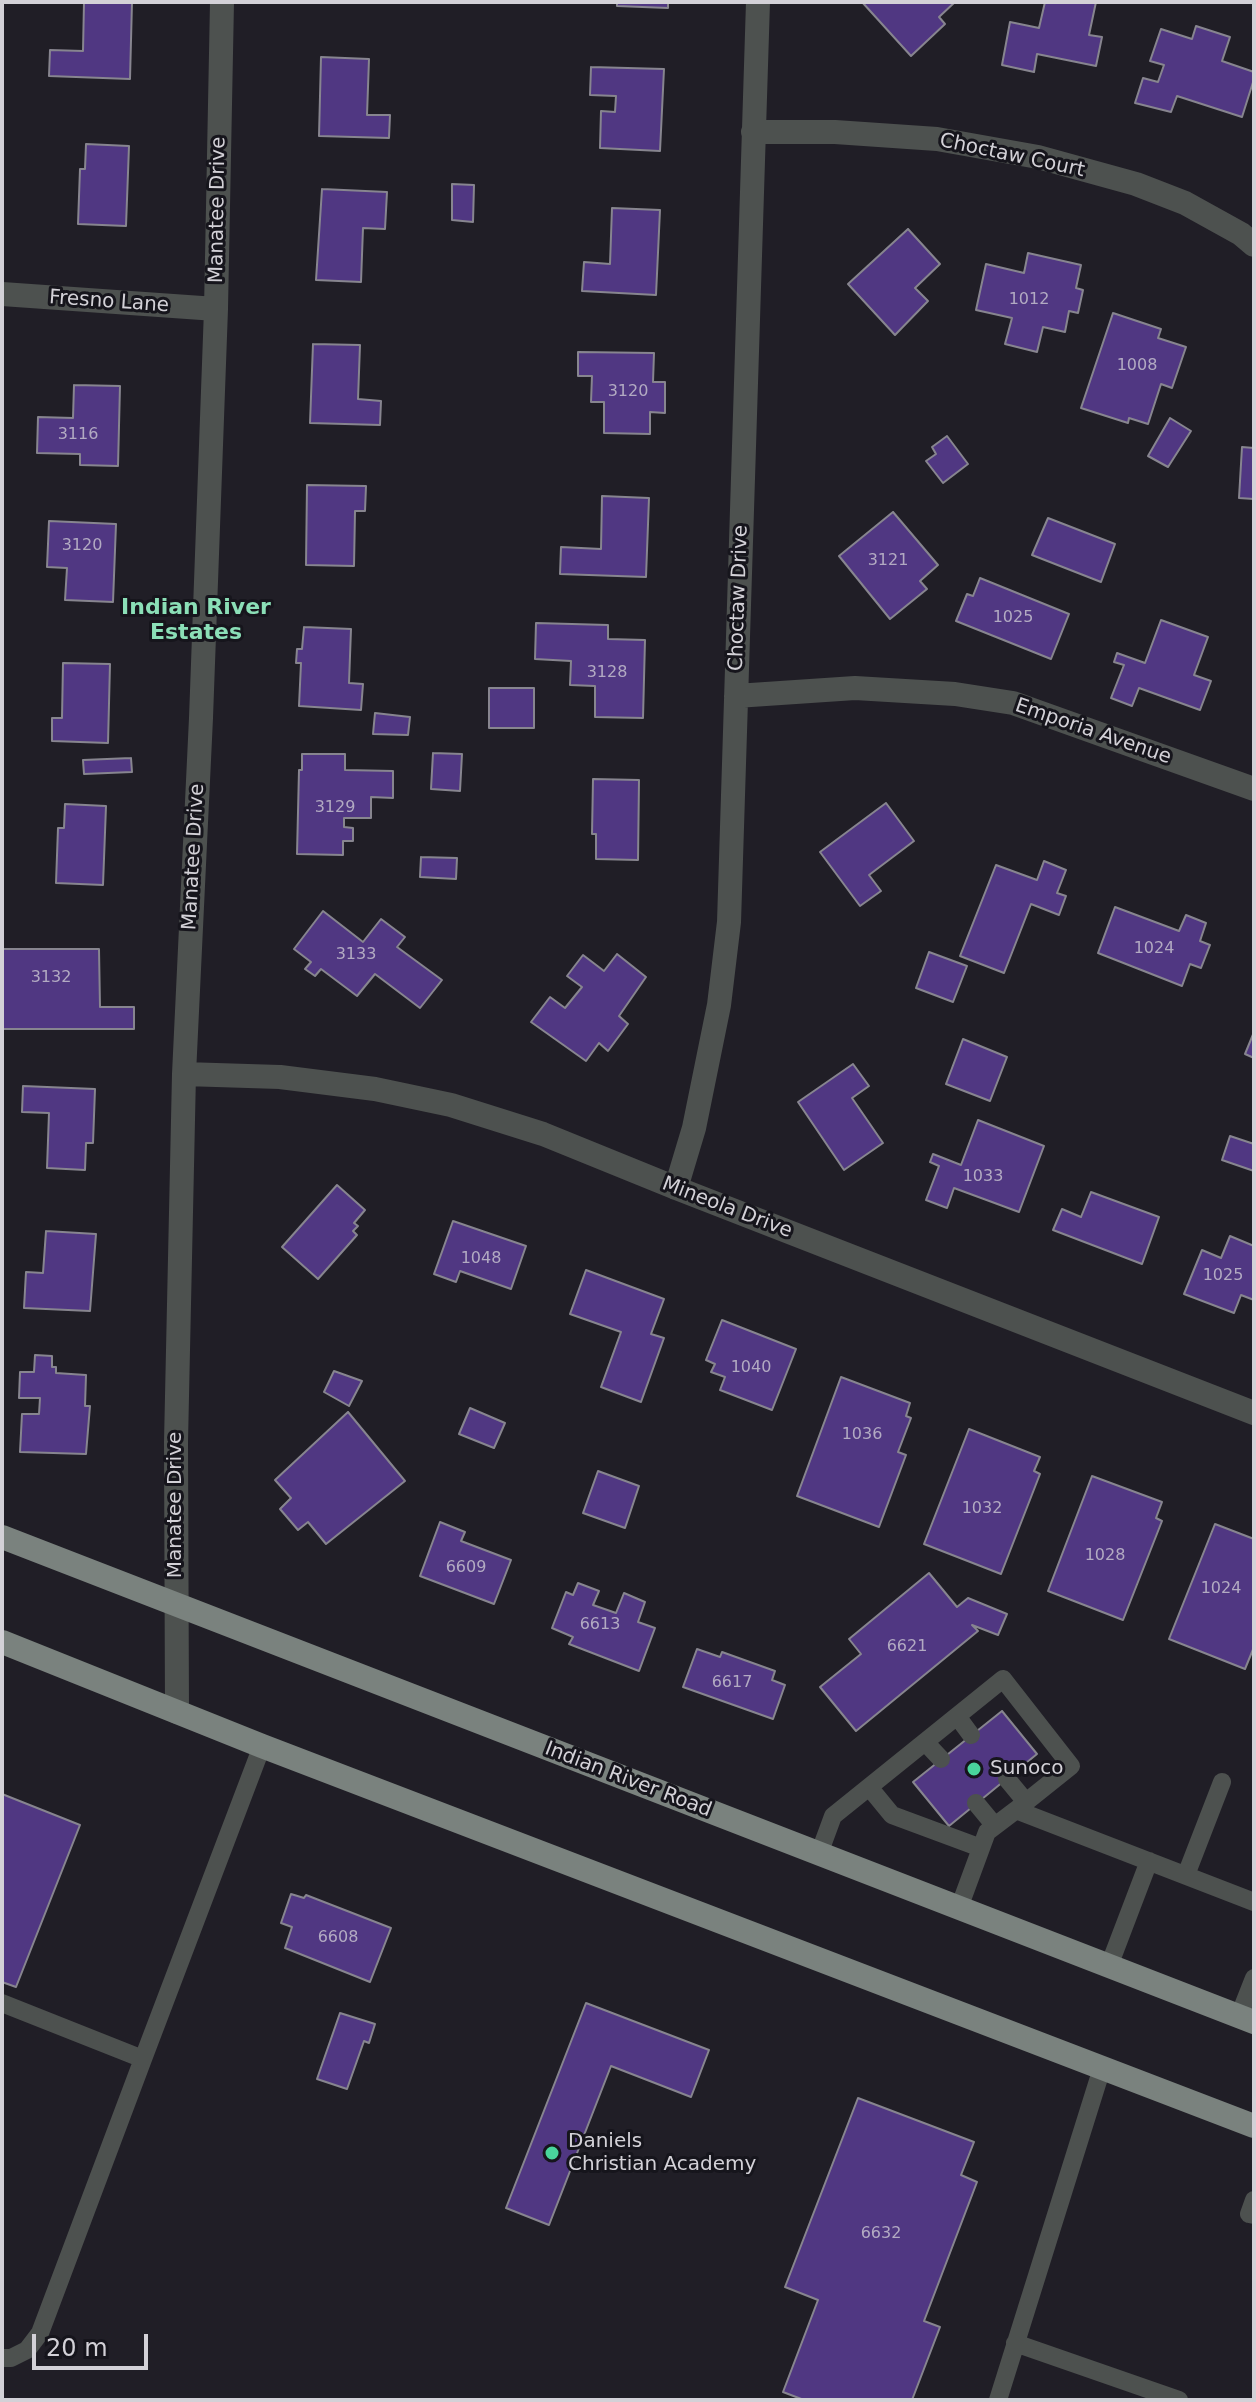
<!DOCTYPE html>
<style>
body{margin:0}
#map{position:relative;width:1256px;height:2402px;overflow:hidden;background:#201e26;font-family:"DejaVu Sans",sans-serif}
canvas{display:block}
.frame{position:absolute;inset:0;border:4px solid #d3d1d7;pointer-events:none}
.scale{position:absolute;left:32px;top:2334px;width:116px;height:36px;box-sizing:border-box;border:4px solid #d3d1d7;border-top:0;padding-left:10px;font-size:24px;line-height:28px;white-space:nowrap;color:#d3d1d7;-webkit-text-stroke:6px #16151c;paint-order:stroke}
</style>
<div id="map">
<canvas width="1256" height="2402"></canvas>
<div class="frame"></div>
<div class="scale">20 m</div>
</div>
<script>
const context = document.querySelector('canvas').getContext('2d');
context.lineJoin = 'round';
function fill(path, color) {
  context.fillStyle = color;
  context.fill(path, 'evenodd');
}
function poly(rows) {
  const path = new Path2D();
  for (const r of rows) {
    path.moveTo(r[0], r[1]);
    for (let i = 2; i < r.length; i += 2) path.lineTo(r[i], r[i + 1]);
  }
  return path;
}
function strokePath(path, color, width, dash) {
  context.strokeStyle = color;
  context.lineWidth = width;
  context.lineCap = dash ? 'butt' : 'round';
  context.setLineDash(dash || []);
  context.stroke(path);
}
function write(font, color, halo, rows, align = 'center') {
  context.font = font + ' "DejaVu Sans",sans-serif';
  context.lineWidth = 6;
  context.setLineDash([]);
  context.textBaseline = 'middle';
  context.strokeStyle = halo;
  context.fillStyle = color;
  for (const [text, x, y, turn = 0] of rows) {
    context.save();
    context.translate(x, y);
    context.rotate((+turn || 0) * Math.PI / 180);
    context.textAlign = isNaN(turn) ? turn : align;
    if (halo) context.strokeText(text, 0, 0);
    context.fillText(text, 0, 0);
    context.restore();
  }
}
const building = poly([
 [84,2,132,2,130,79,49,76,50,50,83,51,84,2],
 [617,2,668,2,668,8,617,6,617,2],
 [862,2,955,2,939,17,945,24,911,56,862,2],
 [1045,2,1096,2,1089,35,1102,37,1096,66,1037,54,1034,72,1002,65,1010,22,1039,28,1045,2],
 [1196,26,1230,37,1222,61,1254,72,1254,79,1242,117,1177,96,1171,112,1135,103,1143,78,1158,82,1164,65,1150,61,1161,29,1192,39,1196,26],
 [321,57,369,59,367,115,390,115,389,138,319,136,321,57],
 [591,67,664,69,660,151,600,148,601,111,615,112,616,96,590,95,591,67],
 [86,144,129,146,126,226,78,224,80,169,85,169,86,144],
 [452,184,474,185,473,222,452,220,452,184],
 [322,189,387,192,385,229,363,228,361,282,316,280,322,189],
 [612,208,660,210,656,295,582,291,584,262,610,264,612,208],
 [908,229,940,264,915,288,928,301,895,335,848,284,908,229],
 [1028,253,1081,265,1076,288,1083,290,1078,313,1069,311,1065,332,1043,327,1037,352,1005,344,1012,318,976,310,986,264,1024,273,1028,253],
 [1113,313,1161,329,1158,338,1186,347,1172,388,1161,384,1148,424,1129,418,1128,423,1081,408,1113,313],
 [313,344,360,345,358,399,381,401,380,425,310,423,313,344],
 [578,352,654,353,653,382,665,382,665,413,650,412,650,434,604,433,604,402,591,402,592,376,578,376,578,352],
 [74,385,120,386,118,466,80,465,80,454,37,453,38,417,73,418,74,385],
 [1170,418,1191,431,1168,467,1148,456,1170,418],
 [947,436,968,464,943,483,926,461,936,454,932,447,947,436],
 [1242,447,1254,448,1254,499,1239,498,1242,447],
 [307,485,366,486,365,511,355,511,354,566,306,565,307,485],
 [602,496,649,498,646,577,560,574,561,547,601,549,602,496],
 [893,512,938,565,920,581,927,589,890,619,839,556,893,512],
 [1048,518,1115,544,1101,582,1032,555,1048,518],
 [49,521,116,524,113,602,65,600,67,568,47,567,49,521],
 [980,578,1069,614,1051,659,956,621,967,594,973,596,980,578],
 [1161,620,1208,637,1194,675,1211,681,1200,710,1139,688,1132,706,1111,698,1124,665,1114,662,1117,653,1145,663,1161,620],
 [536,623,608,625,608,639,645,640,643,718,595,717,595,686,570,685,571,661,535,659,536,623],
 [304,627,351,629,349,683,363,684,361,710,299,706,301,663,296,663,297,649,302,649,304,627],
 [63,663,110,664,108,743,52,741,52,718,62,718,63,663],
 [489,688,534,688,534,728,489,728,489,688],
 [375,713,410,717,408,735,373,734,375,713],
 [433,753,462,754,460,791,431,789,433,753],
 [302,754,345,754,345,770,393,771,393,798,371,797,371,818,344,818,344,827,353,828,353,841,343,841,343,855,297,854,299,770,302,770,302,754],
 [131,758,132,772,84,774,83,760,131,758],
 [593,779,639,780,638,860,596,859,596,834,592,834,593,779],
 [886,803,914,841,869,875,881,891,860,906,820,852,886,803],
 [65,804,106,806,103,885,56,883,58,828,64,828,65,804],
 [421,857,457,858,456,879,420,877,421,857],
 [1044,861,1066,870,1057,893,1066,896,1059,915,1031,904,1004,973,960,956,996,865,1037,880,1044,861],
 [1115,907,1179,931,1186,915,1206,923,1200,941,1210,945,1201,968,1190,964,1182,986,1098,953,1115,907],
 [323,911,363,942,381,919,405,937,397,947,442,980,420,1008,375,974,357,996,321,969,315,976,305,969,311,962,294,949,323,911],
 [2,949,99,949,100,1007,134,1007,134,1029,2,1029,2,949],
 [929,952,967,966,953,1002,916,988,929,952],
 [617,954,646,977,619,1016,628,1024,608,1051,599,1043,586,1061,531,1022,550,997,565,1008,582,987,567,976,583,955,604,971,617,954],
 [1254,1032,1254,1058,1245,1054,1254,1032],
 [963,1039,1007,1057,990,1101,946,1084,963,1039],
 [853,1064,869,1086,852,1098,883,1143,844,1170,798,1102,853,1064],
 [23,1086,95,1089,93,1143,86,1143,85,1170,47,1168,49,1113,22,1112,23,1086],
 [978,1120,1044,1146,1019,1212,954,1188,947,1208,926,1200,939,1166,930,1162,933,1154,961,1165,978,1120],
 [1230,1136,1254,1144,1254,1171,1222,1160,1230,1136],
 [337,1185,365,1210,354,1223,358,1226,353,1231,357,1235,318,1279,282,1247,337,1185],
 [1091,1192,1159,1217,1142,1264,1053,1230,1062,1209,1081,1217,1091,1192],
 [453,1221,526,1246,511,1289,460,1271,456,1282,434,1274,453,1221],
 [46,1231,96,1234,90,1311,24,1308,26,1272,43,1273,46,1231],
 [1230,1236,1254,1246,1254,1300,1241,1295,1234,1313,1184,1294,1202,1250,1221,1258,1230,1236],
 [586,1270,664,1299,651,1334,664,1338,641,1402,601,1387,621,1332,570,1314,586,1270],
 [722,1320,796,1349,772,1410,720,1390,725,1377,711,1372,715,1364,706,1360,722,1320],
 [35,1355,52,1356,52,1367,56,1367,56,1373,86,1375,85,1406,90,1406,86,1454,20,1452,22,1414,39,1414,40,1398,19,1398,20,1372,34,1372,35,1355],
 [334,1371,362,1381,349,1406,324,1392,334,1371],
 [841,1377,910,1403,906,1416,911,1418,898,1452,906,1455,879,1527,797,1496,841,1377],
 [470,1408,505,1423,494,1448,459,1434,470,1408],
 [348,1412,405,1481,326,1544,308,1522,298,1530,280,1509,291,1498,275,1480,348,1412],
 [969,1429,1040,1457,1034,1471,1040,1474,1001,1574,924,1544,969,1429],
 [598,1471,639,1486,625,1528,583,1513,598,1471],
 [1092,1476,1162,1502,1156,1518,1162,1521,1123,1620,1048,1591,1092,1476],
 [440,1522,465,1532,461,1541,511,1560,494,1604,420,1576,440,1522],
 [1215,1524,1254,1539,1254,1647,1245,1669,1169,1639,1215,1524],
 [929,1573,957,1607,968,1598,1007,1614,998,1635,972,1625,978,1631,856,1731,820,1687,861,1654,849,1639,929,1573],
 [578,1583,599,1591,593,1605,616,1613,624,1593,645,1602,638,1622,655,1628,639,1671,569,1644,573,1637,552,1628,566,1592,573,1595,578,1583],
 [697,1649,720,1657,722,1652,775,1671,772,1680,785,1685,773,1719,683,1687,697,1649],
 [1002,1711,1037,1754,949,1826,913,1782,1002,1711],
 [2,1794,80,1825,16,1987,2,1982,2,1794],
 [291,1894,304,1898,306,1895,391,1928,370,1982,285,1948,292,1927,281,1923,291,1894],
 [586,2003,709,2050,691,2097,611,2066,549,2225,506,2208,586,2003],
 [340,2013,375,2024,369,2043,364,2041,347,2089,317,2079,340,2013],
 [858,2098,974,2142,961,2175,977,2182,924,2321,940,2327,912,2400,804,2400,783,2392,818,2300,785,2287,858,2098]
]);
fill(building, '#503782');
strokePath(building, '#87858f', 2);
strokePath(poly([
 [957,1716,971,1735],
 [925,1742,941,1759],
 [1007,1779,1026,1802],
 [869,1787,892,1815,981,1848],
 [976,1803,995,1826],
 [819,1854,833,1816,1003,1679,1071,1766,1016,1810],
 [1186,1875,1222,1782],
 [959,1908,987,1832,1016,1810,1254,1902],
 [1109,1966,1149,1861],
 [2,2003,143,2059,262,1746],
 [1239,2016,1254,1978],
 [1254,2200,1249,2214,1254,2215],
 [1015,2343,1179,2400],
 [2,2358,11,2358,27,2350,40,2333,143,2059],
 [998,2400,1102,2068]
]), '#4d514f', 18);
strokePath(poly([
 [753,132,835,132,937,139,1038,157,1136,184,1185,203,1241,234,1254,245],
 [2,294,216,309],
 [736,696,855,688,955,694,1013,703,1254,789],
 [184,1074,280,1077,375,1089,451,1105,543,1134,676,1188,1254,1413],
 [676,1188,694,1128,719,1005,729,922,758,2],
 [177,1712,176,1442,184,1074,201,718,216,309,222,2]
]), '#4d514f', 24);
strokePath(poly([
 [2,1537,1254,2022],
 [2,1642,262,1746,1254,2126]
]), '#7a827e', 24);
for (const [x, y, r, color] of [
 [974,1769,8,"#49d49c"],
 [552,2153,8,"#49d49c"]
]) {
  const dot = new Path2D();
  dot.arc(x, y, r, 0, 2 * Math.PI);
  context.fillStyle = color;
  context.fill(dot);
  strokePath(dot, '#16151c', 3);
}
write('16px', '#b2aac2', null, [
 ["1012",1029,300],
 ["1008",1137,366],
 ["3120",628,392],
 ["3116",78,435],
 ["3120",82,546],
 ["3121",888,561],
 ["1025",1013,618],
 ["3128",607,673],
 ["3129",335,808],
 ["1024",1154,949],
 ["3133",356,955],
 ["3132",51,978],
 ["1033",983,1177],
 ["1048",481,1259],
 ["1025",1223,1276],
 ["1040",751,1368],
 ["1036",862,1435],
 ["1032",982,1509],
 ["1028",1105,1556],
 ["6609",466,1568],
 ["1024",1221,1589],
 ["6613",600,1625],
 ["6621",907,1647],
 ["6617",732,1683],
 ["6608",338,1938],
 ["6632",881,2234]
]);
write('20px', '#d3d1d7', '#16151c', [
 ["Choctaw Court",1012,156,12],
 ["Manatee Drive",218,210,-89],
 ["Fresno Lane",109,302,4],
 ["Choctaw Drive",739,598,-88],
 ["Emporia Avenue",1093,732,19],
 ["Manatee Drive",194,857,-87],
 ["Mineola Drive",727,1208,21],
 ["Manatee Drive",176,1505,-90],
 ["Indian River Road",628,1780,21]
]);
write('20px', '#d3d1d7', '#16151c', [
 ["Sunoco",990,1769],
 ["Daniels",568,2142],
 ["Christian Academy",568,2165]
], 'left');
write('bold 22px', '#8bdfb7', '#16151c', [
 ["Indian River",196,608],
 ["Estates",196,633]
]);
</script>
